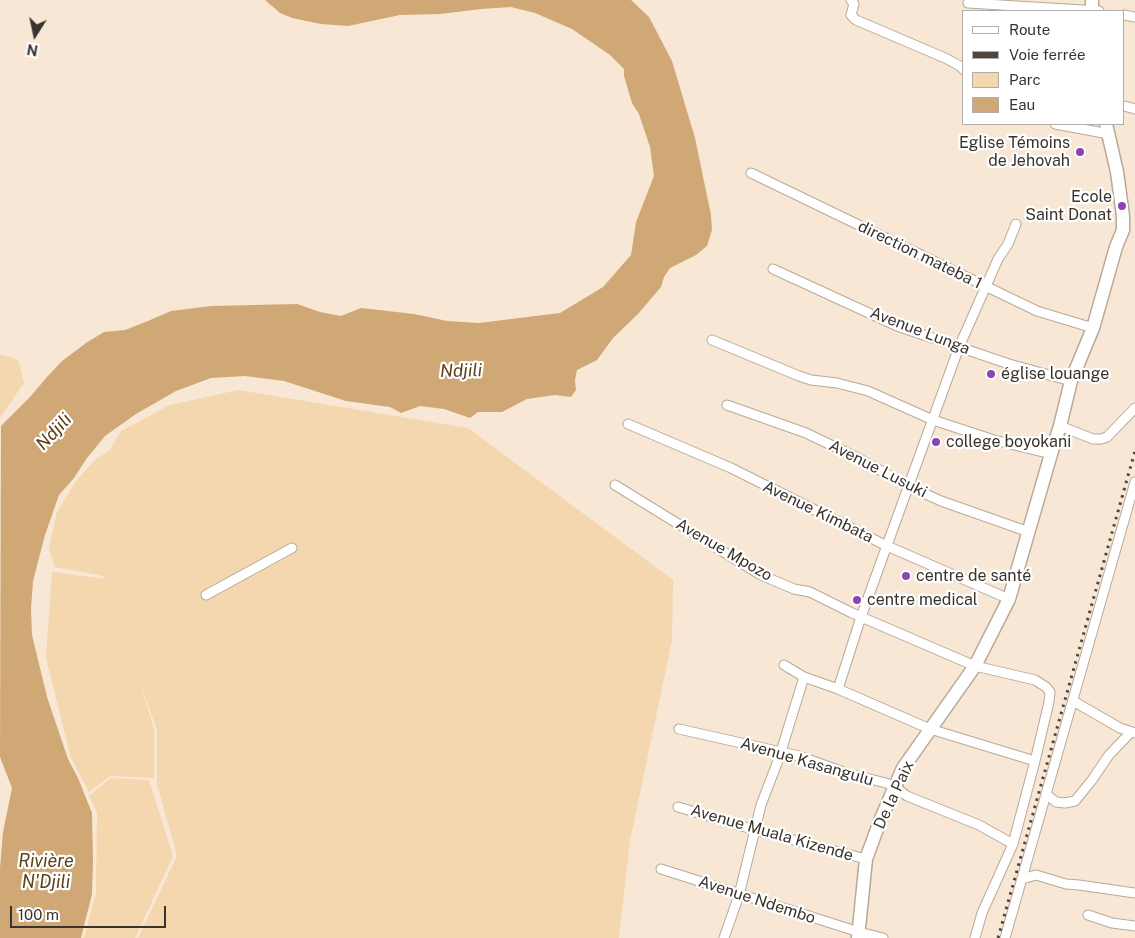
<!DOCTYPE html>
<meta charset="utf-8">
<style>
body{margin:0}
#map{position:relative;width:1135px;height:938px;overflow:hidden;background:#f7e7d4;font-family:"Public Sans",sans-serif}
canvas{display:block}
.legend{position:absolute;left:962px;top:10px;width:162px;height:115px;box-sizing:border-box;background:#fff;border:1px solid #b0adaa;margin:0;padding:6px 9px;list-style:none;font-size:15px;color:#39332b}
.legend li{display:flex;align-items:center;gap:10px;height:25px}
.legend b{width:25px;border:1px solid #b0adaa}
.north{position:absolute;left:10px;top:10px;width:50px;height:50px;-webkit-text-stroke:4px #fff;paint-order:stroke;rotate:190deg;font-size:14px;font-weight:700;line-height:20px;text-align:center;color:#39332b}
.north::after{content:'';display:block;margin:auto;width:18px;height:22px;background:#39332b;clip-path:polygon(50% 0,100% 100%,50% 72%,0 100%)}
.scale{position:absolute;left:10px;top:906px;width:156px;height:22px;box-sizing:border-box;border:2px solid #39332b;border-top:0;padding-left:6px;font-size:15px;line-height:18px;white-space:nowrap;color:#39332b;-webkit-text-stroke:4px #fff;paint-order:stroke}
</style>
<div id="map">
<canvas width="1135" height="938"></canvas>
<ul class="legend">
<li><b style="height:6px;background:#fff"></b>Route</li>
<li><b style="height:6px;background:#4e473e"></b>Voie ferrée</li>
<li><b style="height:14px;background:#f4d6af"></b>Parc</li>
<li><b style="height:14px;background:#d0a875"></b>Eau</li>
</ul>
<div class="north">N</div>
<div class="scale">100 m</div>
</div>
<script>
const context = document.querySelector('canvas').getContext('2d');
context.lineJoin = 'round';
function fill(path, color) {
  context.fillStyle = color;
  context.fill(path, 'evenodd');
}
function poly(rows) {
  const path = new Path2D();
  for (const r of rows) {
    path.moveTo(r[0], r[1]);
    for (let i = 2; i < r.length; i += 2) path.lineTo(r[i], r[i + 1]);
  }
  return path;
}
function strokePath(path, color, width, dash) {
  context.strokeStyle = color;
  context.lineWidth = width;
  context.lineCap = dash ? 'butt' : 'round';
  context.setLineDash(dash || []);
  context.stroke(path);
}
function write(font, color, halo, rows, align = 'center') {
  context.font = font + ' "Public Sans",sans-serif';
  context.lineWidth = 4.5;
  context.setLineDash([]);
  context.textBaseline = 'middle';
  context.strokeStyle = halo;
  context.fillStyle = color;
  for (const [text, x, y, turn = 0] of rows) {
    context.save();
    context.translate(x, y);
    context.rotate((+turn || 0) * Math.PI / 180);
    context.textAlign = isNaN(turn) ? turn : align;
    if (halo) context.strokeText(text, 0, 0);
    context.fillText(text, 0, 0);
    context.restore();
  }
}
fill(poly([
 [0,355,3,355,18,360,24,383,0,418],
 [238,390,468,428,673,580,672,640,630,841,619,938,138,938,177,856,157,784,157,730,139,679,154,729,154,778,110,776,89,792,71,758,46,658,52,572,105,579,104,576,55,567,49,549,57,512,76,481,95,460,110,450,121,431,170,405],
 [111,778,149,780,173,856,135,938,84,938,96,893,97,812,89,796]
]), '#f4d6af');
fill(poly([
 [265,0,631,0,649,17,672,61,695,138,711,215,712,230,707,246,696,255,670,268,664,277,661,287,638,314,613,338,597,360,577,370,575,380,576,390,571,397,555,395,527,399,502,412,478,412,470,418,444,409,420,406,401,413,390,407,346,401,284,381,245,376,211,378,176,391,136,414,105,436,87,458,74,478,59,495,45,535,33,581,31,609,32,635,47,697,68,759,78,778,92,813,93,861,92,894,81,938,0,938,0,868,3,832,12,788,0,757,1,426,30,397,47,377,62,361,86,343,104,332,125,330,148,321,171,311,211,306,297,304,320,312,341,316,361,308,414,314,447,321,479,323,560,313,603,287,631,255,636,222,654,176,650,147,639,114,632,103,624,76,624,69,610,55,572,29,535,13,511,7,481,9,440,14,400,15,348,26,321,24,292,18,280,13]
]), '#d0a875');
const street = poly([
 [851,0,854,4,851,15,856,20,945,58,960,66,964,70],
 [968,3,1099,11],
 [1124,15,1135,17],
 [1124,106,1135,109],
 [1055,124,1109,134],
 [751,173,1037,311,1093,328],
 [773,269,897,326,1009,364,1071,381],
 [712,340,799,376,811,380,837,383,868,391,933,420,994,440,1051,454],
 [727,405,806,433,858,458,908,486,941,501,1029,532],
 [628,424,731,468,887,546,1009,599],
 [1060,426,1093,439,1101,439,1107,437,1135,408],
 [615,485,761,575,794,589,810,592,852,613,975,666,1035,680,1046,687,1050,692,1049,702,1035,761,1013,844,982,913,975,938],
 [206,595,292,548],
 [784,665,804,677,838,689,930,729,1035,761],
 [838,689,861,617,959,347,998,259,1008,244,1016,224],
 [1073,701,1120,728,1135,733],
 [679,729,799,756,849,774,886,783,895,787,907,796,979,825,1013,844],
 [1046,794,1056,802,1065,803,1075,801,1092,780,1109,755,1131,732],
 [678,807,755,830,866,859],
 [661,869,859,932,883,938],
 [1022,879,1036,875,1066,884,1079,885,1135,893],
 [1088,915,1112,923,1135,926],
 [724,938,739,895,761,805,779,758,804,677],
 [1005,938,1135,482]
]);
const secondary = poly([
 [1092,11,1092,0],
 [858,938,866,859,880,821,903,768,975,666,1009,599,1051,454,1060,426,1071,381,1093,328,1116,247,1123,230,1123,216,1117,172,1106,124]
]);
strokePath(street, '#b8aa98', 11);
strokePath(secondary, '#b8aa98', 15);
strokePath(street, '#fff', 9);
strokePath(secondary, '#fff', 12);
strokePath(poly([
 [998,938,1135,451]
]), '#4e473e', 3, [2.5, 5]);
for (const [x, y, r, color] of [
 [1080,152,5,"#8b43b6"],
 [1122,206,5,"#8b43b6"],
 [991,374,5,"#8b43b6"],
 [936,442,5,"#8b43b6"],
 [906,576,5,"#8b43b6"],
 [857,600,5,"#8b43b6"]
]) {
  const dot = new Path2D();
  dot.arc(x, y, r, 0, 2 * Math.PI);
  context.fillStyle = color;
  context.fill(dot);
  strokePath(dot, '#fff', 2);
}
write('16px', '#39332b', '#fff', [
 ["Eglise Témoins",1070,143,"right"],
 ["de Jehovah",1070,161,"right"],
 ["Ecole",1112,197,"right"],
 ["Saint Donat",1112,215,"right"],
 ["église louange",1001,374],
 ["college boyokani",946,442],
 ["centre de santé",916,576],
 ["centre medical",867,600]
], 'left');
write('16px', '#39332b', '#fff', [
 ["direction mateba 1",920,255,26],
 ["Avenue Lunga",920,331,21],
 ["Avenue Lusuki",878,469,27],
 ["Avenue Kimbata",818,512,26],
 ["Avenue Mpozo",724,550,30],
 ["Avenue Kasangulu",807,762,16],
 ["De la Paix",894,795,-65],
 ["Avenue Muala Kizende",772,833,16],
 ["Avenue Ndembo",757,900,18]
]);
write('italic 18px', '#5c4018', '#fff', [
 ["Ndjili",461,371,-1],
 ["Ndjili",54,432,-47],
 ["Rivière",46,861],
 ["N'Djili",46,882]
]);
</script>
